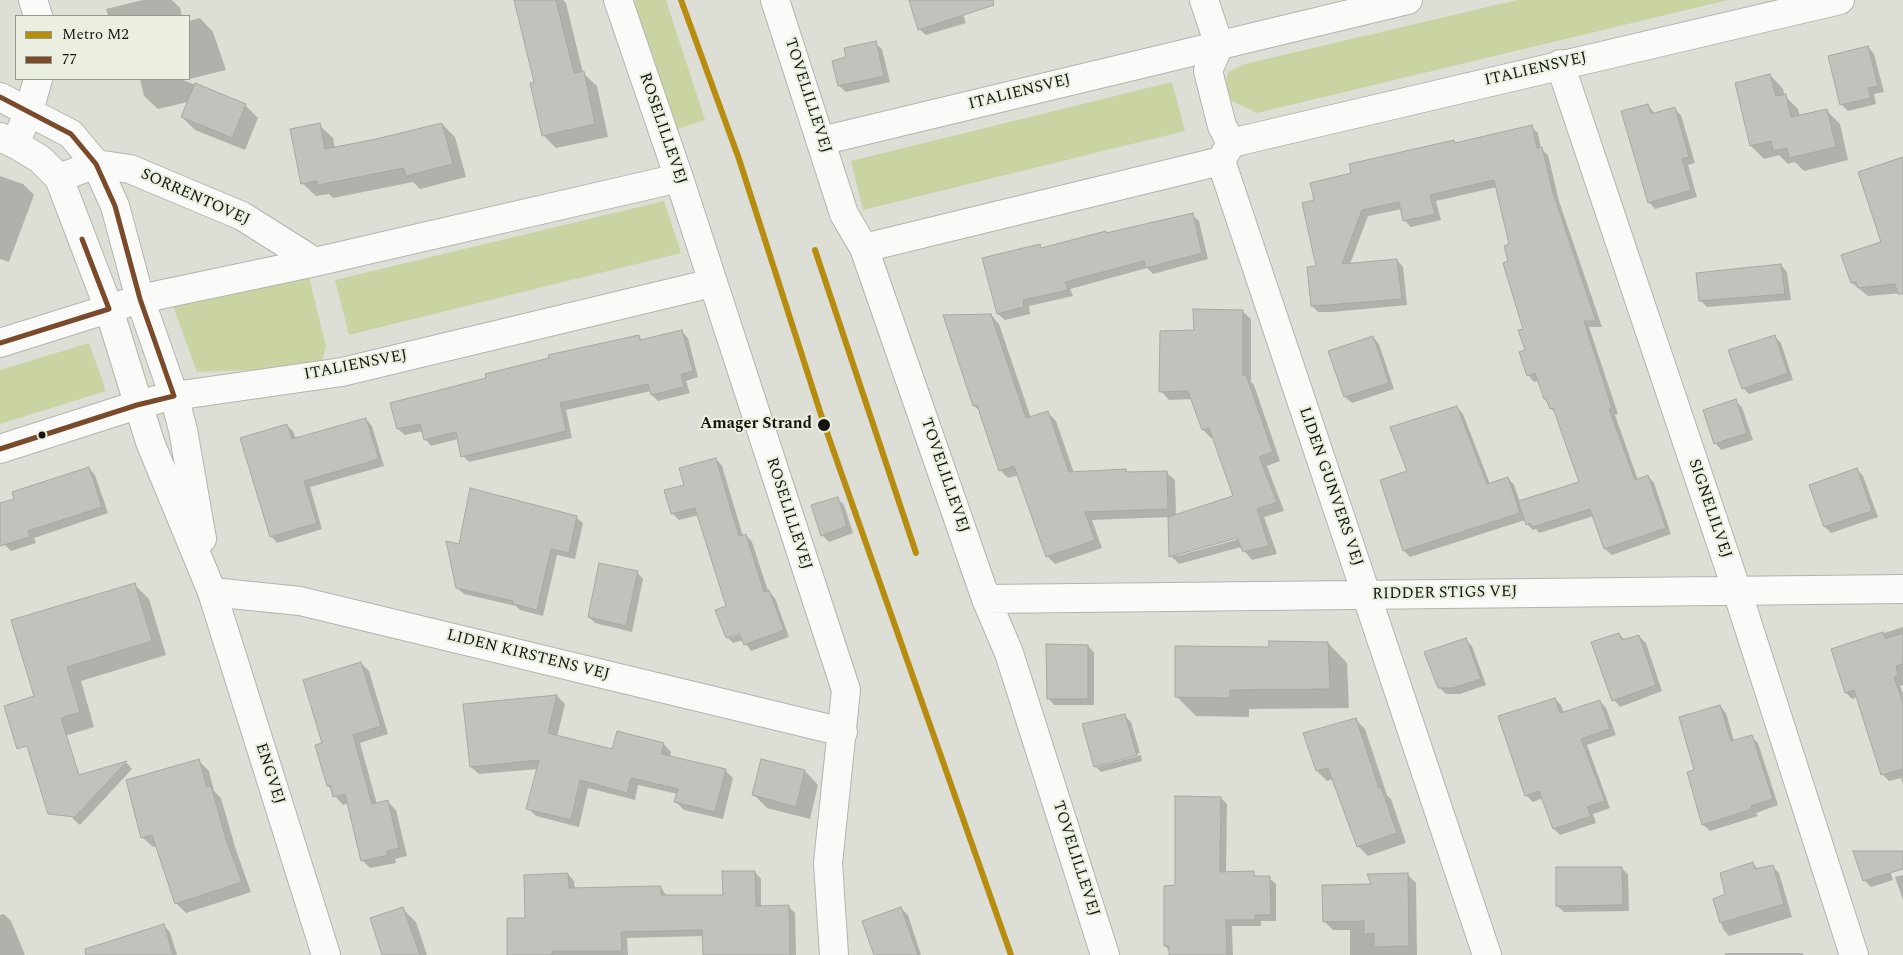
<!DOCTYPE html>
<style>
body{margin:0}
#map{position:relative;width:1903px;height:955px;overflow:hidden;background:#ddded6;font-family:Spectral,serif}
canvas{display:block}
.legend{position:absolute;left:15px;top:15px;width:175px;height:65px;box-sizing:border-box;background:#ebefe0;border:1px solid #95988d;margin:0;padding:6px 9px;list-style:none;font-size:15px;color:#131510}
.legend li{display:flex;align-items:center;gap:10px;height:25px}
.legend b{width:25px;border:1px solid #95988d}
</style>
<div id="map">
<canvas width="1903" height="955"></canvas>
<ul class="legend">
<li><b style="height:6px;background:#b78d10"></b>Metro M2</li>
<li><b style="height:6px;background:#7a4b2a"></b>77</li>
</ul>
</div>
<script>
const context = document.querySelector('canvas').getContext('2d');
context.lineJoin = 'round';
function fill(path, color) {
  context.fillStyle = color;
  context.fill(path, 'evenodd');
}
function poly(rows) {
  const path = new Path2D();
  for (const r of rows) {
    path.moveTo(r[0], r[1]);
    for (let i = 2; i < r.length; i += 2) path.lineTo(r[i], r[i + 1]);
  }
  return path;
}
function strokePath(path, color, width, dash) {
  context.strokeStyle = color;
  context.lineWidth = width;
  context.lineCap = dash ? 'butt' : 'round';
  context.setLineDash(dash || []);
  context.stroke(path);
}
function write(font, color, halo, rows, align = 'center') {
  context.font = font + ' Spectral,serif';
  context.lineWidth = 4;
  context.setLineDash([]);
  context.textBaseline = 'middle';
  context.strokeStyle = halo;
  context.fillStyle = color;
  for (const [text, x, y, turn = 0] of rows) {
    context.save();
    context.translate(x, y);
    context.rotate((+turn || 0) * Math.PI / 180);
    context.textAlign = isNaN(turn) ? turn : align;
    if (halo) context.strokeText(text, 0, 0);
    context.fillText(text, 0, 0);
    context.restore();
  }
}
fill(poly([
 [630,0,666,0,705,120,669,132],
 [1517,0,1728,0,1257,113,1230,100,1225,87,1228,72,1245,64],
 [1172,82,1185,131,863,210,851,161],
 [664,201,681,253,349,335,335,280],
 [308,273,326,346,321,364,279,369,197,372,173,306],
 [89,343,106,391,0,424,0,370]
]), '#cad4a3');
fill(poly([
 [143,0,172,0,180,8,182,16,108,16,106,9],
 [515,0,563,0,566,3,583,73,597,86,608,137,556,148,543,135,535,83],
 [910,0,958,0,966,23,926,35,919,29],
 [200,18,213,32,226,70,189,79,189,21],
 [875,43,882,49,890,82,846,92,839,86,847,58],
 [1868,47,1874,54,1884,92,1874,94,1876,104,1848,111,1841,104],
 [1770,75,1783,89,1785,96,1798,109,1800,116,1826,110,1840,124,1848,160,1804,171,1795,162,1788,164,1779,155,1764,159,1751,146],
 [140,79,188,79,183,80,245,105,258,118,245,150,195,130,182,117,188,102,158,109,144,96],
 [1648,105,1655,114,1674,109,1681,115,1695,163,1688,165,1697,197,1655,209,1649,202],
 [442,124,455,137,466,177,420,189,413,182,333,198,329,194,316,196,302,183,319,125,333,138,335,148,377,140],
 [1531,127,1538,133,1541,149,1548,155,1559,201,1602,327,1589,327,1618,414,1615,415,1638,480,1648,476,1654,483,1671,534,1612,555,1605,549,1594,516,1539,533,1536,529,1533,530,1527,524,1525,520,1410,557,1404,551,1382,481,1408,471,1457,407,1463,414,1490,484,1508,478,1514,485,1520,502,1580,483,1557,415,1551,408,1545,399,1539,380,1534,382,1528,375,1525,329,1510,262,1511,245,1497,187,1436,201,1441,220,1411,227,1404,220,1402,209,1368,216,1350,264,1397,260,1403,267,1407,305,1332,312,1318,312,1312,306,1317,267,1315,201,1352,174,1454,141,1457,144],
 [1903,164,1903,296,1902,293,1868,296,1852,283,1882,243],
 [0,176,23,184,34,195,9,262,0,259],
 [1192,215,1199,221,1208,259,1153,274,1147,268,1070,289,1073,296,1029,306,1030,314,1005,320,998,314,1039,246,1043,249],
 [1781,265,1787,272,1791,300,1707,307,1700,300],
 [1242,311,1251,319,1251,382,1254,385,1280,461,1267,466,1284,511,1264,517,1277,554,1252,560,1241,547,1179,564,1171,556,1169,517,1092,520,1102,548,1055,564,1047,556,1018,475,1008,478,1000,470,981,412,974,406,945,316,991,315,999,324,1031,418,1048,413,1056,421,1074,473,1126,470,1129,473,1166,472,1175,480,1176,516,1235,497,1214,437,1211,438,1203,430,1192,399,1169,400,1161,391,1195,332],
 [1243,535,1243,538,1177,556,1177,553],
 [681,331,688,338,698,377,686,381,690,393,658,401,652,395,651,391,566,410,572,438,469,462,463,456,458,439,431,446,425,439,423,431,405,435,398,429,391,404,639,336,643,341],
 [1774,336,1781,343,1793,380,1749,394,1743,388],
 [1373,337,1379,344,1394,389,1352,403,1345,397,1330,352],
 [1735,401,1742,407,1753,440,1721,450,1715,443],
 [366,419,372,426,384,466,310,487,322,529,277,543,271,536,287,425,293,431,296,439],
 [716,459,722,466,743,536,746,535,752,542,768,591,775,598,789,637,751,651,743,640,733,643,727,637,728,607,699,515,679,520,673,514,666,491,686,485],
 [744,629,745,632,728,638,728,635],
 [89,468,95,475,108,513,34,538,36,543,11,551,4,544,0,533,0,505,15,500],
 [1857,469,1863,476,1878,517,1831,533,1825,527],
 [837,498,844,505,853,533,829,542,822,535],
 [576,517,583,523,575,559,557,555,543,616,520,610,516,606,464,594,457,588,460,546],
 [637,572,643,579,632,632,595,623,589,617],
 [134,584,149,599,166,655,81,681,94,727,58,738,12,621],
 [1903,627,1903,685,1900,686,1903,693,1903,785,1901,778,1889,781,1883,775,1858,697,1852,699,1846,693,1832,650],
 [1619,634,1625,640,1639,636,1646,643,1662,691,1620,707,1614,700],
 [1465,639,1472,646,1486,685,1460,694,1446,694,1439,687],
 [1328,643,1347,663,1349,708,1249,709,1249,717,1196,716,1176,696,1270,649],
 [1088,646,1094,652,1094,705,1054,705,1048,698],
 [361,663,369,671,388,734,360,743,377,804,388,802,396,810,407,856,395,859,396,863,370,868,362,860,348,803,343,805,335,796,333,791,328,786,317,746,324,744],
 [557,696,565,704,557,737,613,751,664,744,671,752,670,757,725,770,733,778,723,819,684,810,676,802,678,794,638,785,635,800,588,788,579,827,536,816,528,808,538,769,479,774,471,767,465,705],
 [1555,699,1561,705,1564,714,1600,701,1606,708,1616,735,1587,745,1610,808,1593,814,1596,823,1560,835,1554,829,1543,798,1533,802,1526,795],
 [1720,706,1726,713,1734,741,1752,737,1758,743,1778,805,1756,813,1758,816,1710,831,1703,825,1688,773,1696,771],
 [1125,716,1131,722,1140,753,1097,764,1097,767,1141,755,1142,761,1101,772,1095,766],
 [1355,719,1365,729,1387,795,1391,799,1406,843,1368,856,1358,846,1333,779,1327,781,1317,771,1304,734],
 [198,760,209,771,214,791,221,798,236,850,251,892,186,913,176,903,157,846,153,847,142,837],
 [762,761,805,771,818,785,810,819,767,808,754,795],
 [127,763,132,769,80,825,73,819,62,782],
 [1221,798,1227,804,1226,873,1253,873,1258,878,1269,878,1276,884,1276,921,1261,921,1261,926,1232,926,1233,955,1170,955,1170,951,1165,946,1176,886],
 [1886,858,1893,880,1871,887,1864,880],
 [1753,864,1759,870,1772,866,1779,873,1792,917,1729,936,1723,929,1714,900,1727,895],
 [1621,868,1628,874,1629,911,1564,912,1557,906],
 [755,872,761,879,761,907,789,907,795,913,796,955,704,955,704,936,627,938,628,955,508,955,526,919,568,874,574,881,575,889,661,888,667,896,724,896],
 [1407,874,1416,883,1417,955,1350,955,1350,930,1333,930,1324,921,1373,885],
 [1903,875,1903,900,1895,877],
 [402,908,416,922,427,955,384,955],
 [901,908,908,915,921,955,876,955],
 [4,914,11,921,25,955,0,955,0,915],
 [164,926,170,932,177,955,129,955],
 [1725,953,1802,953,1804,955,1725,955]
]), '#0003');
const building = poly([
 [514,0,556,0,574,73,584,71,595,124,542,136,530,83,534,82,514,0],
 [909,0,993,0,994,5,918,30,909,0],
 [876,41,884,76,838,86,832,61,846,57,844,48,876,41],
 [1868,46,1878,86,1868,88,1871,98,1840,105,1828,56,1868,46],
 [1770,74,1776,96,1786,94,1791,117,1827,109,1836,147,1789,158,1787,148,1773,151,1771,141,1750,146,1735,83,1770,74],
 [195,83,246,104,232,138,181,117,195,83],
 [1648,104,1651,114,1675,107,1689,157,1682,159,1691,190,1648,203,1621,111,1648,104],
 [320,123,325,149,376,139,442,123,453,164,406,176,404,168,318,185,317,181,301,184,290,129,320,123],
 [1532,125,1537,148,1542,147,1553,193,1596,321,1584,321,1612,408,1609,409,1635,480,1648,475,1666,528,1604,549,1590,509,1532,527,1530,523,1526,525,1518,501,1579,482,1553,408,1550,409,1546,399,1544,399,1535,373,1527,376,1519,352,1525,350,1518,330,1523,329,1503,263,1508,261,1504,246,1509,244,1494,180,1430,195,1435,214,1403,221,1399,202,1362,210,1342,264,1397,259,1402,299,1326,305,1325,307,1325,305,1311,306,1307,267,1316,266,1302,203,1314,200,1310,183,1351,173,1349,164,1454,140,1455,143,1532,125],
 [1903,157,1903,294,1898,294,1895,284,1858,288,1856,282,1851,283,1841,255,1881,242,1858,172,1903,157],
 [1193,213,1202,253,1146,268,1144,261,1065,282,1068,290,1023,300,1024,307,997,314,982,258,1040,244,1041,248,1106,231,1106,233,1193,213],
 [1781,264,1785,294,1699,301,1696,273,1781,264],
 [1193,309,1243,310,1243,376,1246,375,1273,452,1259,457,1277,502,1257,509,1269,546,1243,552,1237,538,1169,557,1168,517,1233,496,1209,428,1202,430,1188,391,1159,392,1160,331,1194,330,1193,309],
 [991,314,1026,418,1048,411,1069,472,1126,469,1126,472,1167,471,1168,509,1085,512,1095,540,1046,557,1014,466,999,471,977,405,973,406,943,315,991,314],
 [682,330,693,371,681,374,684,387,651,395,648,384,560,403,566,431,461,457,456,432,424,440,420,424,397,429,390,403,486,378,485,374,549,358,548,355,639,335,640,340,682,330],
 [1775,335,1788,373,1742,389,1728,350,1775,335],
 [1373,336,1389,383,1344,397,1328,351,1373,336],
 [1736,399,1747,433,1714,444,1703,410,1736,399],
 [1457,406,1487,484,1508,477,1520,513,1403,551,1380,480,1407,471,1390,427,1457,406],
 [366,418,379,459,304,481,317,523,270,537,240,438,287,424,292,439,366,418],
 [716,458,739,536,746,534,764,592,769,590,784,630,744,645,739,633,726,638,715,610,726,606,695,508,671,514,664,490,684,485,679,468,716,458],
 [89,467,102,507,28,531,30,537,0,546,0,503,14,499,12,492,89,467],
 [1857,468,1872,511,1824,527,1809,485,1857,468],
 [470,488,577,516,569,553,551,549,537,610,513,604,513,601,456,588,446,541,459,544,470,488],
 [838,497,847,526,821,536,811,505,838,497],
 [599,563,638,571,626,626,588,617,599,563],
 [135,583,152,641,67,667,80,712,61,718,79,775,127,761,75,817,48,814,27,746,17,749,4,706,34,696,11,620,135,583],
 [1883,632,1885,639,1903,633,1903,664,1896,666,1898,675,1894,677,1903,703,1903,769,1881,775,1854,690,1845,693,1831,649,1883,632],
 [1619,633,1622,640,1639,635,1656,685,1612,701,1591,642,1619,633],
 [1466,638,1481,679,1453,688,1438,688,1424,652,1466,638],
 [1269,641,1328,642,1330,689,1230,690,1230,698,1175,697,1175,646,1269,647,1269,641],
 [1046,644,1088,645,1088,699,1047,699,1046,644],
 [361,662,381,726,353,735,372,804,388,800,399,848,387,851,388,855,361,861,345,794,333,797,330,785,327,786,315,745,322,743,303,680,361,662],
 [557,695,548,733,612,749,617,731,664,743,661,754,726,769,715,812,674,802,678,789,631,778,627,793,580,780,571,820,526,809,539,760,470,767,463,704,557,695],
 [1555,698,1560,713,1600,700,1610,729,1581,739,1605,801,1587,807,1591,816,1553,829,1539,791,1525,796,1498,716,1555,698],
 [1720,705,1731,741,1752,735,1773,799,1751,806,1752,809,1702,825,1687,772,1694,770,1679,717,1720,705],
 [1125,714,1137,755,1094,767,1082,724,1125,714],
 [1356,718,1379,788,1381,787,1397,833,1357,847,1328,768,1316,771,1303,733,1356,718],
 [199,759,207,787,211,786,226,839,242,882,175,904,152,835,141,838,126,780,199,759],
 [761,759,805,770,796,807,752,795,761,759],
 [1175,796,1221,797,1220,872,1254,871,1254,876,1270,876,1271,915,1255,915,1255,920,1226,920,1227,955,1169,955,1169,946,1164,946,1164,886,1175,885,1175,796],
 [1853,851,1903,851,1903,869,1863,881,1853,851],
 [1753,862,1755,869,1773,865,1784,904,1720,923,1713,899,1725,894,1720,873,1753,862],
 [1556,867,1622,867,1623,905,1556,906,1556,867],
 [722,871,755,871,756,906,789,905,790,955,703,955,702,930,621,932,622,951,552,951,552,955,507,955,507,918,525,918,524,875,568,873,569,888,661,886,661,895,723,895,722,871],
 [1408,873,1409,946,1374,947,1374,933,1364,934,1364,921,1323,922,1322,885,1371,884,1367,874,1408,873],
 [403,907,420,955,382,955,370,918,403,907],
 [901,907,918,955,874,955,862,921,901,907],
 [164,924,173,955,86,955,85,949,164,924]
]);
fill(building, '#c2c2bd');
strokePath(building, '#a7a8a2', 1);
const minor = poly([
 [33,0,38,16],
 [618,0,679,178,846,690,828,863,834,955],
 [775,0,844,214,864,248,986,599,1009,653,1105,955],
 [1204,0,1219,45,1208,71,1222,126,1231,143],
 [1560,64,1737,591,1854,955],
 [821,141,1408,0],
 [15,144,29,111,38,79],
 [1221,161,1487,955],
 [59,178,96,164,130,169,242,216,315,262],
 [864,248,1221,161,1231,143,1840,0],
 [174,396,342,372,712,283],
 [212,592,300,601,843,732],
 [986,599,1903,589]
]);
const tertiary = poly([
 [0,97,71,134,96,164,115,206,140,299,174,396,183,430,202,539],
 [0,137,15,144,40,159,59,178,109,309,150,442,212,592,326,955],
 [0,343,140,299,315,262,679,178],
 [0,449,137,405,156,400]
]);
strokePath(minor, '#b3b4ae', 30);
strokePath(tertiary, '#b3b4ae', 30);
strokePath(minor, '#fafaf9', 28);
strokePath(tertiary, '#fafaf9', 28);
strokePath(poly([
 [0,97,71,134,96,164,115,206,140,299,174,396,137,405,0,449],
 [0,343,109,309,82,239]
]), '#7a4b2a', 5);
strokePath(poly([
 [681,0,739,159,824,424,1011,955],
 [815,250,916,553]
]), '#b78d10', 6);
for (const [x, y, r, color] of [
 [824,425,7,"#131510"],
 [42,435,4.5,"#131510"]
]) {
  const dot = new Path2D();
  dot.arc(x, y, r, 0, 2 * Math.PI);
  context.fillStyle = color;
  context.fill(dot);
  strokePath(dot, '#ebefe0', 2);
}
write('16px', '#131510', '#ebefe0', [
 ["ITALIENSVEJ",1536,70,-13],
 ["ITALIENSVEJ",1020,93,-14],
 ["TOVELILLEVEJ",807,96,72],
 ["ROSELILLEVEJ",662,129,71],
 ["SORRENTOVEJ",195,198,24],
 ["ITALIENSVEJ",356,366,-11],
 ["TOVELILLEVEJ",944,476,71],
 ["LIDEN GUNVERS VEJ",1330,487,71],
 ["SIGNELILVEJ",1709,509,71],
 ["ROSELILLEVEJ",788,514,72],
 ["RIDDER STIGS VEJ",1445,594,-1],
 ["LIDEN KIRSTENS VEJ",528,656,14],
 ["ENGVEJ",269,774,72],
 ["TOVELILLEVEJ",1075,859,72]
]);
write('bold 16px', '#131510', '#ebefe0', [
 ["Amager Strand",812,425]
], 'right');
</script>
